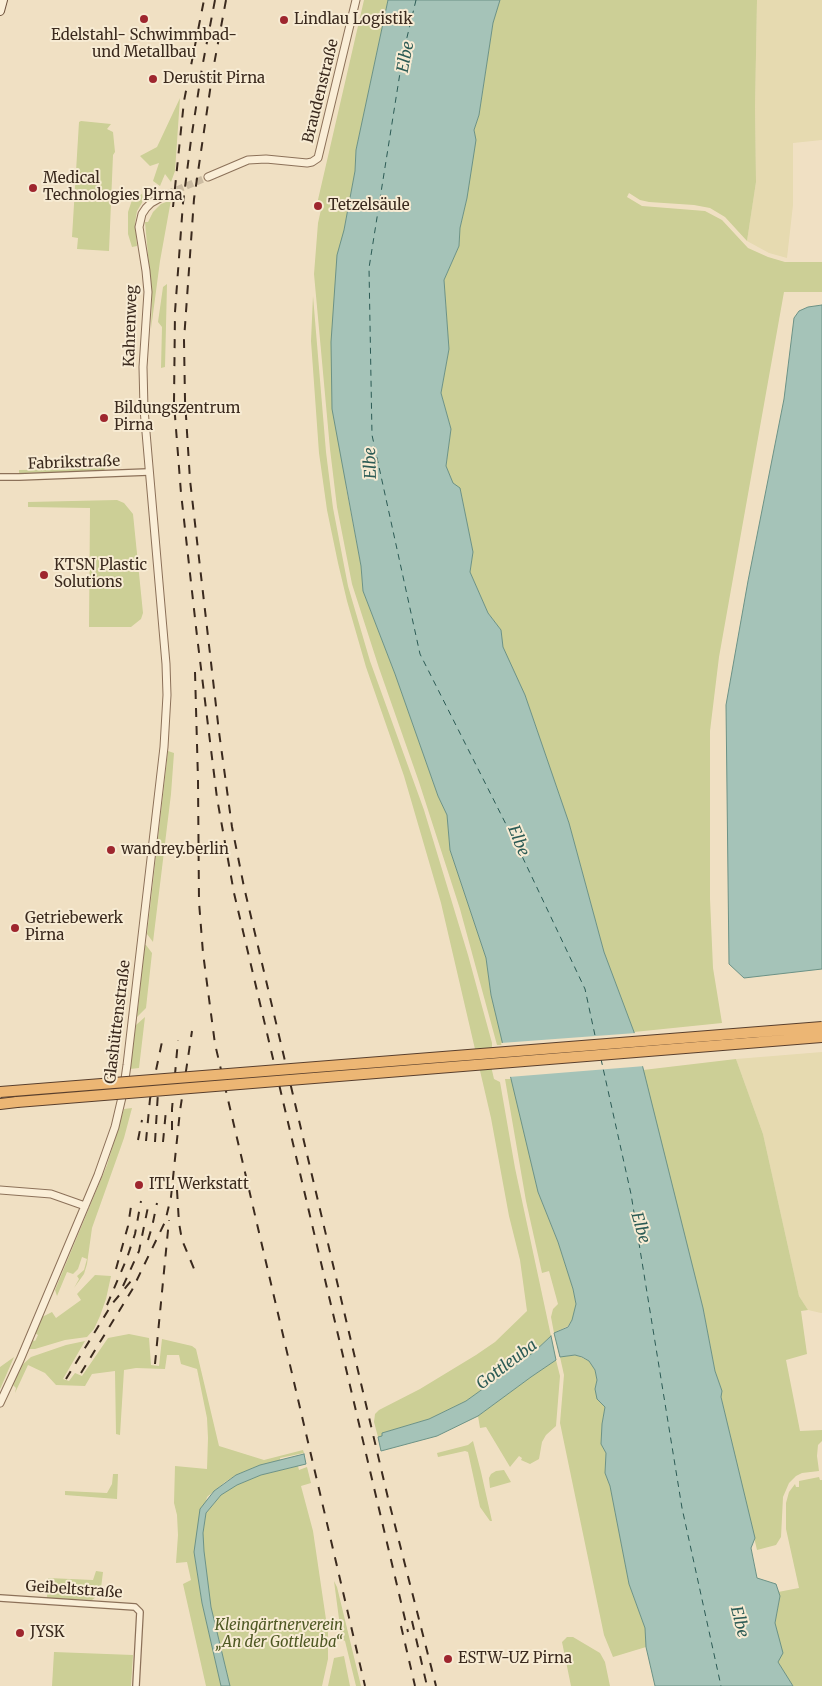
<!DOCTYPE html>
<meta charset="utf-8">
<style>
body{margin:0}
canvas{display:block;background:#f0e0c3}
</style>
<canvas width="822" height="1686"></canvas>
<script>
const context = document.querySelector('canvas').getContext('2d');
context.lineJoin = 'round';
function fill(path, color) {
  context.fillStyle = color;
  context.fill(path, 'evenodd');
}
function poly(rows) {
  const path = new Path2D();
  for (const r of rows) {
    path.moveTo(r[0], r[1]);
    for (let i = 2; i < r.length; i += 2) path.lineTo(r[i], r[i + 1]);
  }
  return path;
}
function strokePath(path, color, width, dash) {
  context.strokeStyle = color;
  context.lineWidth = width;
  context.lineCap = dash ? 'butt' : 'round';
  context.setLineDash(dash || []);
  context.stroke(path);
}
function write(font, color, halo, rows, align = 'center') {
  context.font = font + ' Merriweather,serif';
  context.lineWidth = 4;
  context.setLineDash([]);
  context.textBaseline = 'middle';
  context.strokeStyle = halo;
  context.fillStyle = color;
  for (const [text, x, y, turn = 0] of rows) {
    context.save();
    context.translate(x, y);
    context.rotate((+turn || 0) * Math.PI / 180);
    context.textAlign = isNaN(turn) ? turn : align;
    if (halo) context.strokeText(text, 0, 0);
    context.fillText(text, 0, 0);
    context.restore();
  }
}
fill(poly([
 [757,0,822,0,822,140,793,143,793,205,787,258,769,253,747,241,756,182,755,107],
 [822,1052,822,1313,821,1313,808,1310,799,1296,763,1134,736,1059]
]), '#e6dab0');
fill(poly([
 [364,0,388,0,356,150,355,171,344,230,346,487,361,566,363,591,395,674,438,796,447,815,450,850,486,958,491,995,504,1045,497,1045,460,909,419,782,379,668,352,584,337,507,330,449,314,274,318,223,322,205,317,204],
 [500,0,757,0,755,107,756,182,747,241,725,217,710,208,694,205,649,202,640,200,629,193,627,197,642,206,705,211,722,220,748,248,768,257,785,262,822,262,822,292,784,292,719,657,710,731,710,899,713,968,722,1023,634,1032,604,952,569,823,525,695,502,647,501,630,488,613,470,572,473,552,460,489,453,484,446,466,451,429,441,393,449,349,444,280,459,246,460,228,467,198,475,134,474,130,479,115,493,23],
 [180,98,175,171,171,182,165,174,160,186,153,181,159,163,150,166,140,156,157,147],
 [81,121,111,124,107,129,113,132,115,152,113,155,109,251,77,249,78,238,72,237,79,122],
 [142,194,143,201,137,211,135,223,137,246,132,247,128,234,128,212,132,200],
 [171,200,160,261,151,329,152,299,145,222,148,222,153,212,161,204],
 [167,284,165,367,161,368,162,327,158,322,163,287],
 [313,296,326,452,333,508,348,586,370,661,424,810,468,955,492,1043,492,1047,487,1049,494,1079,500,1082,515,1168,551,1336,534,1352,466,1401,429,1419,382,1433,382,1436,378,1437,374,1422,375,1414,379,1410,420,1389,476,1355,495,1342,527,1311,520,1260,509,1216,491,1118,441,903,404,776,366,667,347,601,338,563,327,510,319,453,311,341],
 [105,468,104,471,19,473,19,470],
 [117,500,124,503,133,514,143,613,141,619,131,627,89,627,90,508,28,507,28,502],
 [168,751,174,753,171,794,153,942,147,934],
 [145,945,146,945,152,953,146,1008,137,1017],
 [145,1017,139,1068,130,1069,136,1025],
 [736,1059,763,1134,799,1296,808,1310,801,1311,807,1354,786,1360,800,1431,822,1430,822,1441,818,1445,817,1456,819,1471,802,1473,796,1476,789,1483,783,1497,781,1537,776,1545,757,1550,721,1397,721,1388,715,1371,703,1308,643,1070],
 [505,1079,512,1079,538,1192,558,1242,573,1289,576,1304,572,1320,568,1326,554,1333,551,1317,553,1309,558,1304,549,1271,542,1273,526,1201],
 [132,1108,124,1138,92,1228,87,1264,84,1274,74,1288,79,1279,77,1276,84,1270,87,1259,82,1257,78,1269,73,1274,67,1272,57,1296,55,1290,107,1165,124,1109],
 [95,1275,111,1276,106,1299,100,1316,94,1329,87,1337,65,1340,35,1349,29,1349,32,1340,35,1341,38,1335,35,1333,42,1317,52,1312,56,1318,81,1300,77,1294],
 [129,1334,149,1338,151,1365,159,1366,162,1339,192,1346,196,1349,219,1446,264,1460,303,1450,304,1453,280,1458,280,1460,260,1465,236,1475,225,1482,207,1497,194,1552,202,1603,221,1686,206,1686,183,1584,191,1580,187,1562,176,1563,178,1535,177,1515,174,1503,175,1466,207,1469,208,1438,207,1418,197,1369,181,1364,179,1355,167,1355,165,1369,136,1368,124,1370,120,1435,116,1434,115,1371,92,1374,85,1386,56,1385,45,1373,28,1365,15,1393,16,1388,13,1385,21,1366,31,1357,66,1345,85,1341,63,1379,69,1381,75,1373,82,1376,108,1338],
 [576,1355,589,1361,595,1370,597,1380,595,1389,605,1407,602,1424,601,1444,606,1453,605,1473,610,1485,629,1584,645,1628,646,1647,613,1657,604,1635,560,1423,564,1375,560,1357],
 [14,1357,1,1387,0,1389,0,1367],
 [556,1360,560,1376,556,1426,546,1435,542,1442,539,1459,530,1464,521,1460,522,1458,519,1456,510,1467,486,1427,480,1428,478,1416,531,1377],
 [473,1441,481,1472,492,1521,490,1521,480,1507,468,1452,465,1451,438,1457,437,1453,468,1445],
 [298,1466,299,1470,307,1467,311,1483,301,1486,313,1531,328,1633,328,1659,322,1686,230,1686,211,1607,204,1551,203,1534,206,1513,221,1495,237,1485,261,1475],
 [504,1470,511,1482,490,1488,489,1478,491,1474,496,1471],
 [113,1474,118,1474,117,1499,65,1495,65,1491,107,1493,112,1484],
 [819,1477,820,1480,822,1480,822,1686,793,1686,778,1662,775,1623,780,1596,778,1592,799,1588,786,1529,786,1503,789,1492,795,1484,796,1487,799,1487,799,1481],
 [96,1571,103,1572,101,1588,97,1596,92,1600,47,1598,48,1578,93,1580],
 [334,1581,337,1587,361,1686,356,1686,345,1641,343,1640,341,1634],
 [567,1637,573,1637,600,1653,605,1662,610,1686,571,1686,562,1642],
 [54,1652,133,1655,131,1686,52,1686],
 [344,1656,350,1686,328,1686,334,1658]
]), '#cccf96');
const water = poly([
 [388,0,500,0,493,23,479,115,474,130,476,140,467,198,460,228,459,246,444,280,449,349,441,393,451,429,446,466,453,483,460,488,473,552,470,572,488,613,501,630,503,647,525,695,569,823,604,952,634,1032,703,1308,715,1371,722,1391,721,1397,755,1538,751,1548,757,1578,776,1584,780,1596,775,1623,783,1653,778,1662,793,1686,655,1686,646,1647,645,1628,629,1584,610,1486,605,1473,606,1453,601,1444,602,1424,605,1407,597,1399,595,1389,597,1380,595,1370,589,1361,582,1357,575,1355,560,1357,554,1333,568,1327,572,1320,576,1304,573,1289,558,1242,538,1192,491,995,486,958,450,850,447,815,438,796,395,674,363,591,361,566,332,409,331,342,337,255,344,230,355,171,356,150,388,0],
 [822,305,822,969,744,978,729,964,726,705,748,581,784,399,794,318,799,311,808,307,822,305],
 [551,1336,556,1360,531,1377,478,1416,437,1436,381,1451,378,1437,382,1436,382,1433,429,1419,466,1401,534,1352,551,1336],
 [304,1454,306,1464,261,1475,237,1485,221,1495,206,1513,203,1533,204,1551,211,1607,230,1686,221,1686,202,1603,194,1552,200,1509,214,1491,236,1475,260,1465,304,1454]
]);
fill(water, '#a5c3b8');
strokePath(water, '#6c9286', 1);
fill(poly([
 [636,1033,645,1066,509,1077,501,1043]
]), '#f0e0c3');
strokePath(poly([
 [416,0,403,54,369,268,372,435,420,654,521,854,585,989,596,1040],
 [601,1059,631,1194,682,1508,721,1686]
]), '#2c5b55', 1, [6, 5]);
strokePath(poly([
 [167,194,208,177]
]), '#ccbca2', 7, [7, 3.5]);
const minor = poly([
 [0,477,19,477,148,472],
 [0,1598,135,1607,140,1612,136,1686]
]);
const tertiary = poly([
 [208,177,248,160,266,159,307,163,312,162,318,158,356,0],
 [0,1190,51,1194,85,1206],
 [0,1403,20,1360,98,1175,115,1127,123,1093,127,1065,164,747,167,695,166,664,144,409,143,367,148,292,146,271,139,227,142,214,146,208,151,203,167,194]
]);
const secondary = poly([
 [0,11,3,0]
]);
const trunk = poly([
 [0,1104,17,1102]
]);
strokePath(minor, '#8c7159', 8);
strokePath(tertiary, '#8c7159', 9);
strokePath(secondary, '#6e523c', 10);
strokePath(trunk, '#593f2d', 12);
strokePath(minor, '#faeed7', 5.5);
strokePath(tertiary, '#faeed7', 7);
strokePath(secondary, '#faeed7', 8);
strokePath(trunk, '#ecb674', 10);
strokePath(poly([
 [215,0,202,68,191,140,183,203,175,312,174,403,181,493,197,636,217,798,234,893,408,1632],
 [226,0,213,70,194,199,184,340,185,400,190,480,219,732,232,827,244,887,388,1498,436,1686],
 [173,207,184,101,204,0],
 [195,672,198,780,199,902,203,953,215,1044,365,1686],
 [172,1130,172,1109,178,1040],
 [138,1140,142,1120],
 [146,1141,150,1099,163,1037],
 [155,1142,158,1092],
 [163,1142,166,1110],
 [177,1190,179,1223,182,1240,195,1271],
 [148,1240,152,1227,157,1203],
 [116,1269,128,1226,132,1200],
 [123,1286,139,1251,149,1202],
 [107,1305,127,1258,135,1234,141,1201],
 [155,1364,169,1220],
 [81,1373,132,1290,165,1222,171,1197,180,1111,192,1031],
 [66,1379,112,1304,131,1281],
 [412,1621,427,1686],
 [401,1626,415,1686]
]), '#3b2a1e', 2, [9, 9]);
const trunkBridge = poly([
 [0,1092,822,1027],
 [17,1102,822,1037]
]);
strokePath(trunkBridge, '#593f2d', 12, []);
strokePath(trunkBridge, '#ecb674', 10);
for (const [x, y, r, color] of [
 [144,19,5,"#9e262e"],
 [284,20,5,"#9e262e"],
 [153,79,5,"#9e262e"],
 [33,188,5,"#9e262e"],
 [318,206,5,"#9e262e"],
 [104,418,5,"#9e262e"],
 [44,575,5,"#9e262e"],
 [111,850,5,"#9e262e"],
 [15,928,5,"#9e262e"],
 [139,1185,5,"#9e262e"],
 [20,1633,5,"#9e262e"],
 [448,1659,5,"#9e262e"]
]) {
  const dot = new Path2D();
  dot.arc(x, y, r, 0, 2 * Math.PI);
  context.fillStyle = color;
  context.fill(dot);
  strokePath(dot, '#f7ebd3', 2);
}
write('15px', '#3b2a1e', '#f7ebd3', [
 ["Lindlau Logistik",294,20],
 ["Edelstahl- Schwimmbad-",144,36,"center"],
 ["und Metallbau",144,53,"center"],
 ["Derustit Pirna",163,79],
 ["Medical",43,179],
 ["Technologies Pirna",43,196],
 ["Tetzelsäule",328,206],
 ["Bildungszentrum",114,409],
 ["Pirna",114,426],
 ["KTSN Plastic",54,566],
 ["Solutions",54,583],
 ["wandrey.berlin",121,850],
 ["Getriebewerk",25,919],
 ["Pirna",25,936],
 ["ITL Werkstatt",149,1185],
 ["JYSK",30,1633],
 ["ESTW-UZ Pirna",458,1659]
], 'left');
write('15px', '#3b2a1e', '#f7ebd3', [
 ["Braudenstraße",321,91,-76],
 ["Kahrenweg",131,326,-88],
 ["Fabrikstraße",74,463,-2],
 ["Glashüttenstraße",118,1022,-83],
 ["Geibeltstraße",74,1590,4]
]);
write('italic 15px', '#4e5823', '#f7ebd3', [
 ["Kleingärtnerverein",279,1626],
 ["„An der Gottleuba“",279,1643]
]);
write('italic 16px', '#2c5b55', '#f7ebd3', [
 ["Elbe",406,57,-79],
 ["Elbe",371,463,-92],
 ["Elbe",518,841,68],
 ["Elbe",640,1228,74],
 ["Gottleuba",507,1365,-37],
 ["Elbe",739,1622,76]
]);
</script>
